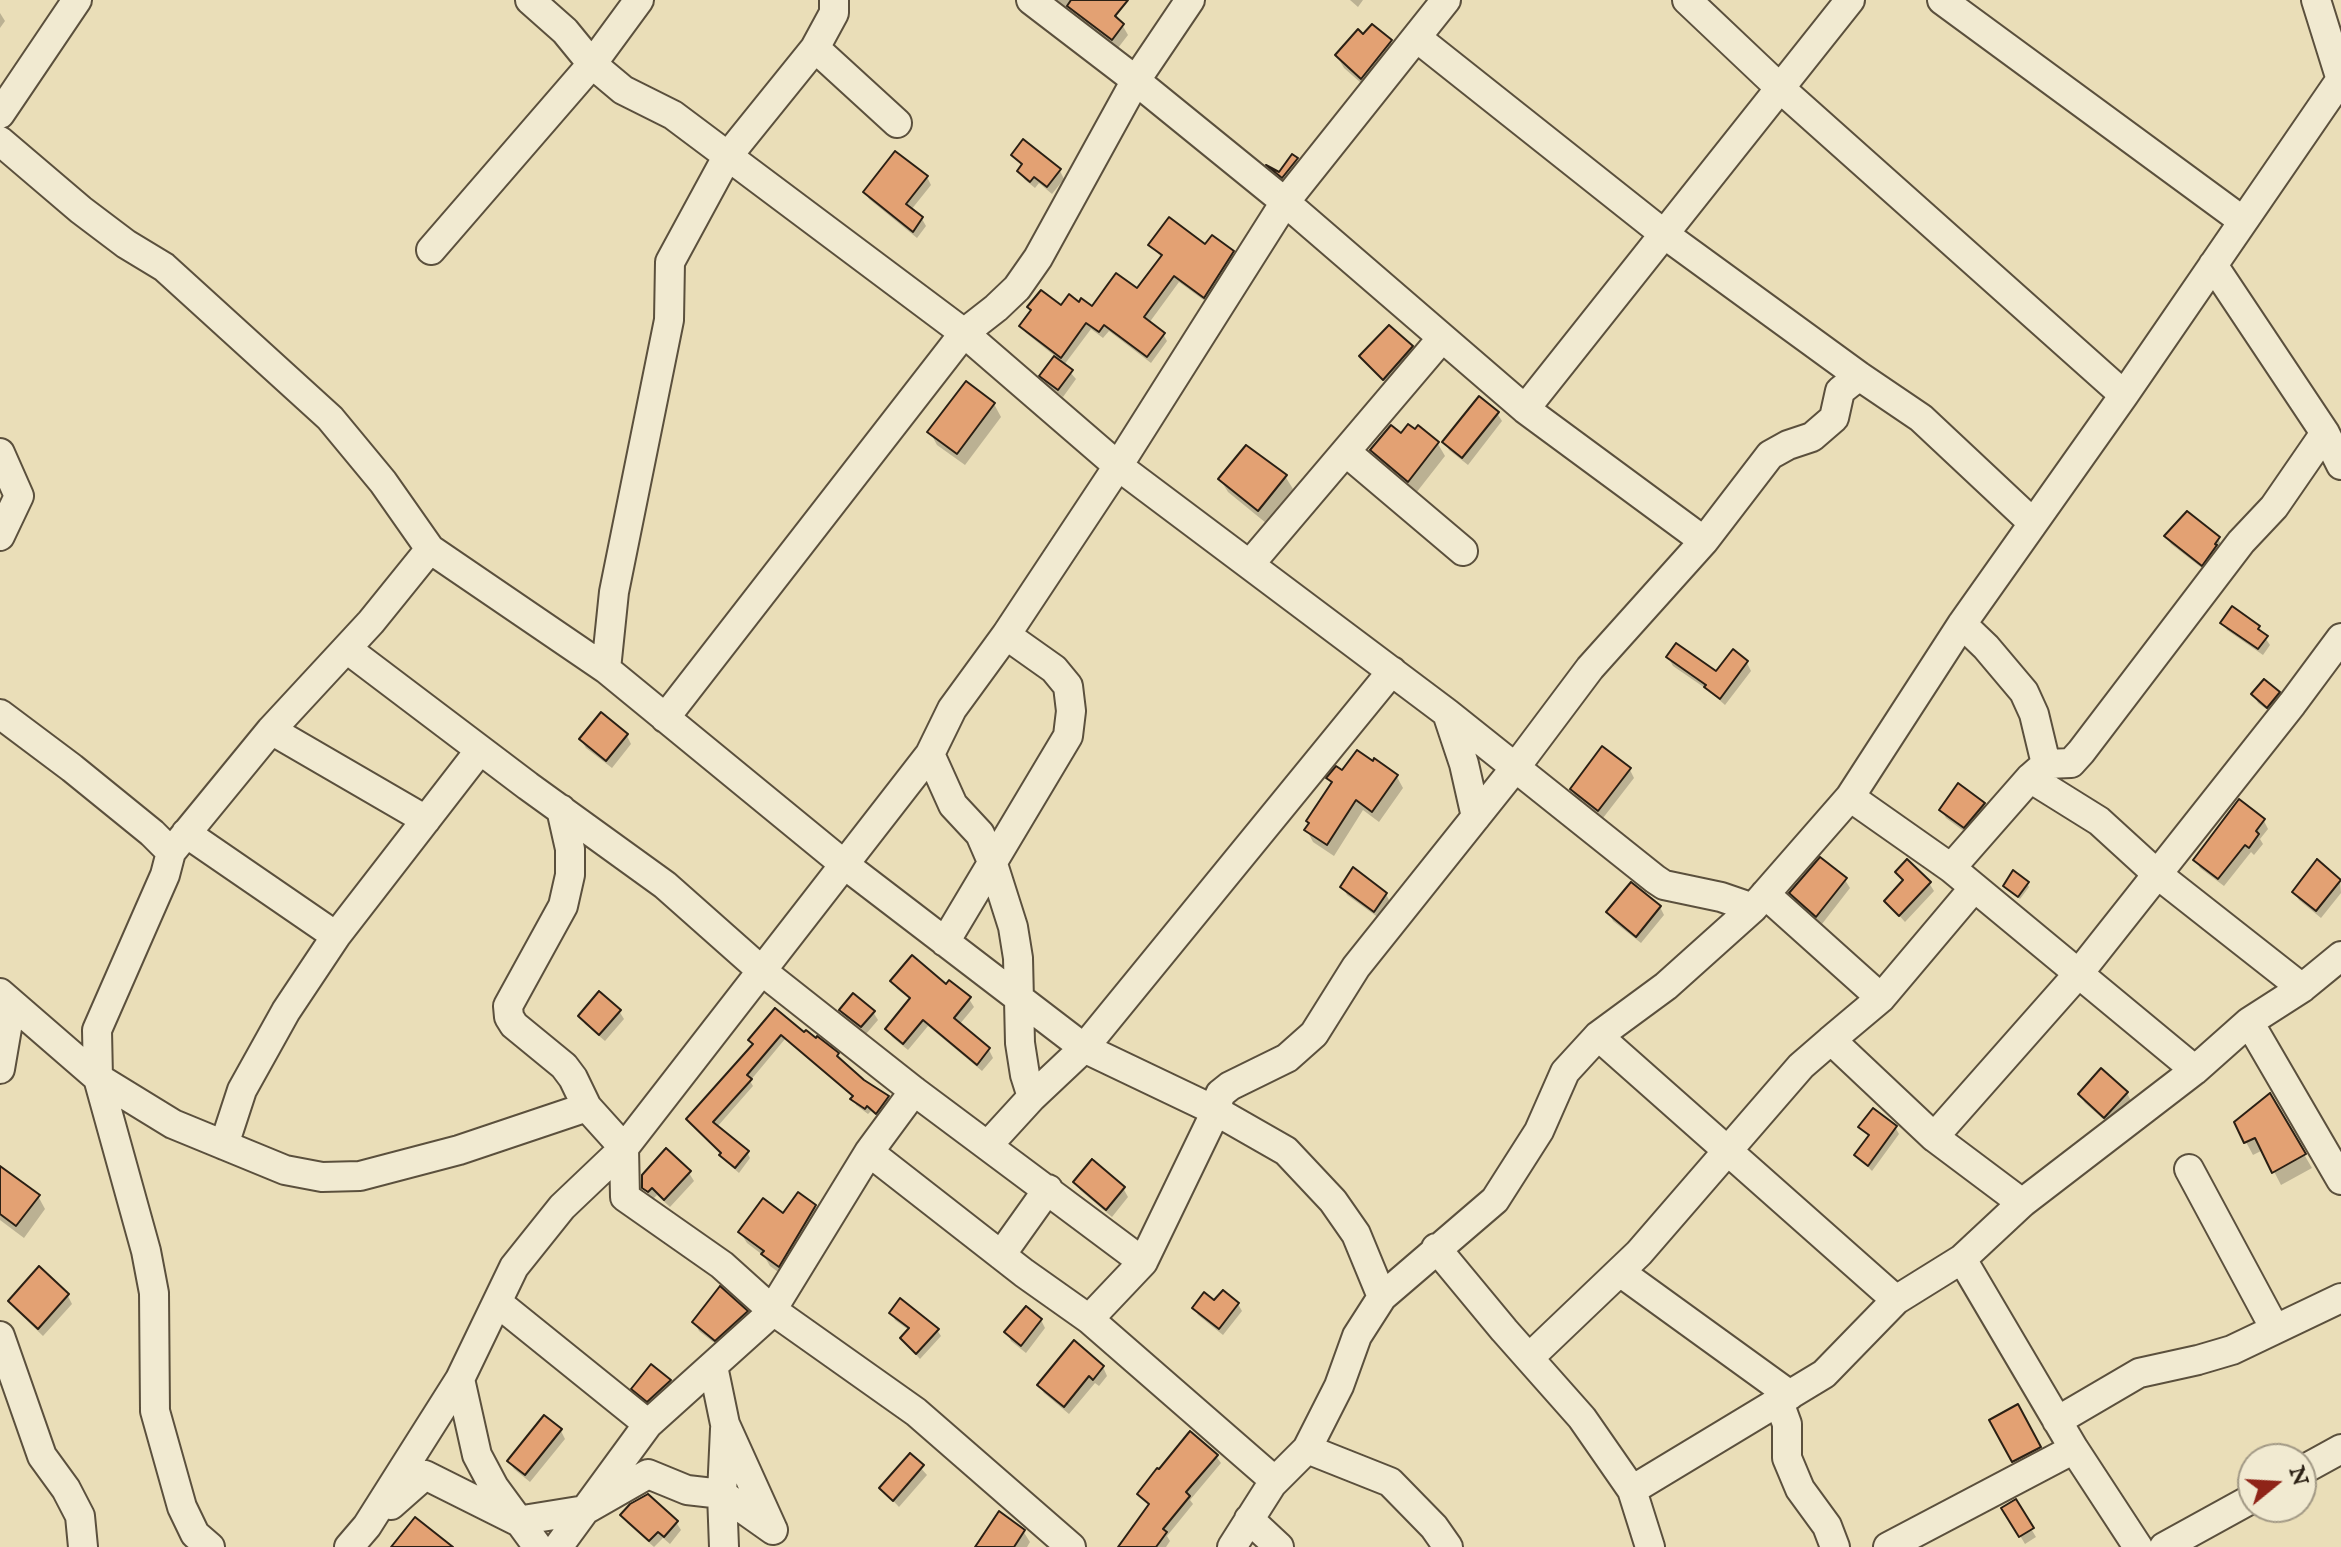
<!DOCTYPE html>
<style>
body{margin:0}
#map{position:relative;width:2341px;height:1547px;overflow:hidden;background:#eadeb8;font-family:"IM FELL English",serif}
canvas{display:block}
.north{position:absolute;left:2237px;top:1443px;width:80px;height:80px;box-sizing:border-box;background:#f1ead1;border:2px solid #a29985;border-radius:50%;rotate:72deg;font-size:22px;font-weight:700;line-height:32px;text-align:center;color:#2b2014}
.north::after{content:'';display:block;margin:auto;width:28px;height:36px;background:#8f2418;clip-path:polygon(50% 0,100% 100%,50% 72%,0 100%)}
</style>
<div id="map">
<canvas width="2341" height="1547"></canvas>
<div class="north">N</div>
</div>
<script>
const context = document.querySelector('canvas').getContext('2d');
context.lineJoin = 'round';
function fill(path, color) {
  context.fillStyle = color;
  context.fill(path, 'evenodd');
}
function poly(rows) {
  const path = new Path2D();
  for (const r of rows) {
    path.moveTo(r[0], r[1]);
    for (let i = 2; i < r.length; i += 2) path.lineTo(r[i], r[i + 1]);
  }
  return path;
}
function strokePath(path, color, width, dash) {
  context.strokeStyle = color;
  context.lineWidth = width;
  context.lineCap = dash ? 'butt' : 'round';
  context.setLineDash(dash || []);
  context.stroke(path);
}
fill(poly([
 [1055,0,1099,0,1116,14,1128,35,1118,48],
 [1350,0,1363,0,1358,7],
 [0,13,5,21,0,28],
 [1391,42,1398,54,1369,90,1344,68,1337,56],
 [1013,155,1060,171,1064,179,1052,194,1039,183,1035,188,1024,179,1020,171,1023,167],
 [1297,160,1301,168,1288,185,1273,171,1279,175],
 [927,177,931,185,911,210,922,219,926,226,917,238,869,199,865,192],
 [1150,245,1206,247,1232,253,1236,260,1209,304,1179,282,1149,323,1163,334,1167,341,1151,363,1109,331,1103,338,1091,329,1064,365,1076,379,1063,397,1046,384,1042,376,1056,357,1026,333,1022,326,1061,308,1092,309,1138,291,1162,258],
 [1411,347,1416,355,1388,386,1362,356],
 [994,404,1001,417,965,465,937,445,930,432],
 [1497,413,1502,421,1468,465,1449,450,1445,442],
 [1418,428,1438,444,1445,456,1416,493,1379,463,1372,450,1416,432],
 [1285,476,1293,489,1266,523,1228,492,1220,479],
 [2166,536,2218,539,2223,547,2207,572,2171,544],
 [2223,623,2258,627,2270,645,2263,655,2227,630],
 [1668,657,1717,674,1747,663,1751,671,1725,705,1708,690,1673,666],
 [2279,693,2283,701,2273,714,2258,703,2254,695],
 [627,736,631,744,612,768,586,748,581,740],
 [1602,749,1630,770,1634,778,1603,818,1577,798,1572,790],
 [1343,773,1397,777,1403,788,1379,822,1363,810,1334,856,1313,842,1307,830,1332,784,1329,778],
 [1959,786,1984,805,1988,813,1969,835,1946,818,1941,810],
 [2264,821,2268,829,2260,839,2263,844,2254,855,2251,852,2224,886,2200,868,2196,860],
 [1897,872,1929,883,1934,891,1905,922,1886,901,1904,882],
 [1845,880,1850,888,1822,924,1796,901,1791,893],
 [2340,880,2341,893,2321,918,2299,900,2294,892],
 [2027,883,2029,887,2020,899,2005,886],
 [1343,887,1386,894,1390,902,1379,918,1347,895],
 [1660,907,1664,915,1641,943,1613,921,1609,913],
 [892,981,946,986,969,999,974,1007,959,1025,989,1050,993,1058,982,1071,928,1026,908,1050,892,1037,887,1029,911,1000,897,989],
 [841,1010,873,1012,878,1020,866,1034,846,1018],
 [619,1011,624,1019,605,1041,585,1024,580,1016],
 [775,1011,804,1035,838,1055,863,1081,888,1097,891,1103,880,1118,871,1111,868,1114,856,1105,854,1098,785,1039,750,1081,753,1086,717,1127,747,1152,750,1158,739,1173,725,1161,722,1154,688,1119,754,1046,751,1041],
 [2127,1093,2131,1101,2110,1125,2085,1103,2080,1095],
 [2270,1096,2312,1168,2281,1185,2263,1150,2253,1155,2246,1142],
 [1861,1127,1895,1127,1899,1134,1872,1171,1856,1155,1870,1138],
 [0,1168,38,1196,45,1209,24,1238,0,1220],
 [689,1173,694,1181,670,1207,657,1195,653,1199,649,1196,644,1187],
 [1075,1182,1123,1188,1128,1197,1112,1217,1080,1190],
 [815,1207,821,1218,785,1277,770,1266,764,1256,747,1243,740,1232],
 [68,1296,72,1304,43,1336,15,1309,10,1301],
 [1215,1303,1238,1304,1242,1311,1223,1335,1198,1315,1194,1308],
 [746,1312,751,1320,721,1348,699,1331,695,1323],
 [892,1313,937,1330,941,1336,920,1359,902,1339,910,1331,895,1320],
 [1041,1320,1045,1328,1026,1353,1011,1341,1007,1333],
 [652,1366,670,1381,674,1389,653,1409,638,1397,634,1389],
 [1103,1367,1107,1376,1099,1386,1095,1383,1069,1414,1044,1393,1039,1385],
 [2017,1407,2044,1456,2018,1469,1992,1421],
 [544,1418,561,1431,565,1439,530,1482,514,1469,509,1461],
 [910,1456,927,1475,899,1507,881,1488],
 [1216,1456,1221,1463,1190,1500,1193,1504,1167,1536,1170,1541,1166,1547,1124,1547,1150,1507,1140,1495],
 [2015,1502,2036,1537,2025,1544,2004,1509],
 [623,1515,676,1522,681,1530,670,1544,663,1538,654,1547,627,1523],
 [1023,1531,1030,1542,1027,1547,977,1547]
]), '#0003');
const building = poly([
 [1071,0,1128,0,1115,16,1124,24,1112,40,1067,6,1071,0],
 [1372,24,1392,40,1361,79,1335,55,1358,29,1363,34,1372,24],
 [1023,139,1061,169,1047,187,1034,177,1030,182,1017,171,1022,164,1011,155,1023,139],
 [895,151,928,176,906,204,923,217,913,232,863,192,895,151],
 [1292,154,1298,158,1282,178,1266,165,1279,172,1292,154],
 [1169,217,1205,244,1212,235,1234,251,1204,298,1174,276,1144,317,1165,333,1147,357,1104,325,1099,332,1086,323,1061,358,1019,326,1031,310,1027,307,1041,290,1061,305,1069,294,1079,302,1081,298,1092,306,1116,273,1137,288,1162,255,1148,245,1169,217],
 [1389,325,1413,346,1383,380,1359,356,1389,325],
 [1054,356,1073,370,1058,390,1039,376,1054,356],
 [966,381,995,403,957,454,927,432,966,381],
 [1479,396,1499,412,1462,458,1442,442,1479,396],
 [1408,424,1415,429,1418,425,1439,442,1408,482,1370,450,1391,425,1401,433,1408,424],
 [1246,445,1287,475,1258,511,1218,479,1246,445],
 [2187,511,2220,537,2215,544,2217,545,2202,566,2164,536,2187,511],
 [2232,606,2260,626,2258,629,2268,636,2258,649,2220,623,2232,606],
 [1676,643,1716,671,1733,649,1748,661,1720,699,1704,687,1706,685,1666,657,1676,643],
 [2264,679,2280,692,2267,708,2251,694,2264,679],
 [601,712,628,734,606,761,579,739,601,712],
 [1602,746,1631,768,1598,811,1570,789,1602,746],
 [1357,750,1373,761,1374,758,1398,775,1372,812,1356,800,1327,845,1304,830,1309,823,1306,821,1332,782,1326,778,1336,766,1342,770,1357,750],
 [1958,783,1985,803,1964,828,1939,810,1958,783],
 [2239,799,2265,819,2256,831,2259,834,2249,848,2245,845,2218,879,2193,860,2239,799],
 [1820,857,1847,878,1816,917,1789,893,1820,857],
 [1907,859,1931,882,1899,916,1884,901,1903,880,1895,872,1907,859],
 [2317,859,2341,880,2316,911,2292,892,2317,859],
 [1353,867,1387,893,1374,912,1340,887,1353,867],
 [2013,870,2029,882,2018,897,2003,886,2013,870],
 [1631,882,1661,906,1636,937,1606,912,1631,882],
 [912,955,946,984,949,980,971,997,954,1018,990,1048,977,1065,923,1020,903,1044,885,1029,910,998,890,981,912,955],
 [599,991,621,1010,599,1035,578,1016,599,991],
 [853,993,875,1011,861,1027,839,1010,853,993],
 [775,1008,804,1032,806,1030,816,1038,817,1036,839,1053,837,1056,864,1080,889,1096,876,1114,867,1106,865,1109,850,1099,853,1096,781,1035,747,1075,752,1079,713,1122,749,1151,735,1168,719,1155,721,1153,686,1119,753,1044,748,1040,775,1008],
 [2101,1068,2128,1092,2104,1118,2078,1094,2101,1068],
 [2270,1093,2306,1154,2272,1173,2255,1138,2244,1143,2234,1122,2270,1093],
 [1873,1108,1897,1126,1868,1166,1854,1155,1869,1135,1858,1127,1873,1108],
 [666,1148,691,1171,664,1200,652,1188,648,1192,642,1188,642,1175,666,1148],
 [1092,1159,1125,1187,1106,1210,1073,1182,1092,1159],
 [0,1166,40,1195,16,1226,0,1214,0,1166],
 [798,1192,816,1205,779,1267,761,1254,764,1251,738,1232,763,1198,783,1213,798,1192],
 [39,1266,69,1294,38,1329,8,1301,39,1266],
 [720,1286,748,1311,715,1341,692,1322,720,1286],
 [1223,1290,1239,1303,1219,1329,1192,1308,1204,1292,1214,1300,1223,1290],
 [900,1298,939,1329,916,1354,900,1338,909,1328,889,1313,900,1298],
 [1026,1306,1042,1319,1021,1346,1004,1332,1026,1306],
 [1074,1340,1104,1366,1093,1380,1089,1376,1064,1407,1037,1385,1074,1340],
 [651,1364,671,1380,647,1402,631,1389,651,1364],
 [2018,1404,2041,1447,2012,1462,1989,1420,2018,1404],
 [544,1415,562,1429,525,1475,507,1461,544,1415],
 [1190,1431,1218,1455,1186,1492,1190,1496,1163,1529,1167,1532,1156,1547,1118,1547,1149,1504,1137,1494,1157,1468,1159,1469,1190,1431],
 [910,1453,924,1465,893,1501,879,1488,910,1453],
 [648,1494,678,1521,664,1537,658,1532,649,1541,620,1515,630,1504,648,1494],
 [2016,1499,2034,1528,2019,1537,2001,1508,2016,1499],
 [999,1511,1025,1530,1014,1547,975,1547,999,1511],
 [415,1517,453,1547,391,1547,415,1517]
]);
fill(building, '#e3a173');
strokePath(building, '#2b2014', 2);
const minor = poly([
 [530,0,565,31,592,64,623,90,673,115,964,333,665,718],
 [1031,0,1125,72,1285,202,1525,409,1704,541],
 [1190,0,1136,80,1038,258,1017,288,996,308,964,333,1118,466,1447,713,1655,879,1664,885,1721,897,1753,908],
 [1687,0,1781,89,2124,395],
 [1942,0,2243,221],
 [2316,0,2341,80],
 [1417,38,1664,234,1859,376,1921,418,2033,523],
 [815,48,897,123],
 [0,114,77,0],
 [0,141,81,210,126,244,164,267,330,418,383,482,430,549,606,669,845,865,1084,1048,1216,1111,1286,1151,1333,1201,1356,1234,1382,1297],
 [431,250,592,64,639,0],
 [2213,265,2325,433,2341,465],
 [1525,409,1850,0],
 [1346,452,1463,551],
 [0,453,19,496,0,536],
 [1250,564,1442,338],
 [1962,624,1986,647,2024,692,2034,714,2046,764],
 [347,649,528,786,665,885,762,971,914,1091,1143,1262],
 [606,669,614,592,669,320,670,262,727,157,815,48,834,13,834,0],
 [1447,713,1464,764,1476,817],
 [0,714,72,768,152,833,171,852,165,875,97,1030,98,1078,146,1251,154,1293,155,1411,182,1507,195,1534,210,1547],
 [271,730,426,820],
 [930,754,953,805,980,834,993,864,1013,927,1018,958,1020,1043,1025,1075,1032,1097],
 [2030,778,2099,821,2157,874,2302,988],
 [1850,797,1951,868,2195,1070],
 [561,809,570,849,570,875,563,906,508,1006,509,1017,514,1025,564,1066,573,1078,587,1107],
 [186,833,336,936],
 [171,852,271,730,371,622,430,549],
 [1951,868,2030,778,2046,764,2071,763,2081,752,2241,542,2274,507,2325,433],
 [1765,894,1881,998],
 [945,942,1068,736,1071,711,1068,686,1054,669,1006,635],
 [0,993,98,1078,173,1124,285,1170,322,1177,360,1176,459,1150,587,1107,624,1148,625,1197,722,1265,772,1310,916,1412,1071,1547],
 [2249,1022,2341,1180],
 [1598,1036,1896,1300,1962,1259,2022,1203,2195,1070,2249,1022,2302,988,2341,956],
 [0,1069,11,1005],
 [1934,1137,1831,1040,1881,998,1973,889],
 [989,1144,1032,1097,1084,1048,1392,671],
 [224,1145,242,1090,286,1011,336,936,480,750],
 [869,1152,1024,1273,1089,1319,1275,1481],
 [2189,1169,2275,1329],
 [2022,1203,1934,1137,2079,973,2292,704,2341,638],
 [1436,1248,1504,1330,1582,1418,1632,1490,1650,1547],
 [1001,1255,1048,1189],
 [1962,1259,2074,1449,2138,1547],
 [1620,1272,1790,1395],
 [498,1303,648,1424],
 [1089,1319,1143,1262,1216,1111,1220,1094,1230,1086,1287,1058,1314,1034,1356,967,1515,768,1590,668,1704,541,1770,455,1788,445,1812,437,1834,418,1840,391,1859,376],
 [0,1336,42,1456,66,1489,80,1516,83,1547],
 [1529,1358,1639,1253,1801,1066,1831,1040],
 [713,1366,725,1424,773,1530],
 [460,1379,477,1455,494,1487,538,1547],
 [1779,1402,1787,1424,1787,1458,1800,1489,1827,1526,1835,1547],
 [2057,1421,2139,1373,2198,1360,2232,1350,2341,1298],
 [1307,1449,1390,1482,1434,1527,1448,1547],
 [2301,1471,2341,1449],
 [1632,1490,1824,1374,1896,1300],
 [391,1505,425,1475,517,1521,585,1510,648,1474,687,1490,722,1494,773,1530],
 [1249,1519,1279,1547],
 [349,1547,367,1526,460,1379,514,1267,562,1207,624,1148,930,754,952,709,1006,635,1118,466,1285,202,1446,0],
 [558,1547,648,1424,769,1315,869,1152,914,1091],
 [724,1547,722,1494,725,1429],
 [1232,1547,1272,1484,1307,1449,1339,1386,1357,1336,1382,1297,1495,1200,1539,1131,1565,1072,1598,1036,1666,986,1753,908,1850,797,1962,624,2124,395,2341,79],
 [1888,1547,2074,1449],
 [2164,1547,2253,1498]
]);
strokePath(minor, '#5b503d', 32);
strokePath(minor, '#f1ead1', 28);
</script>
